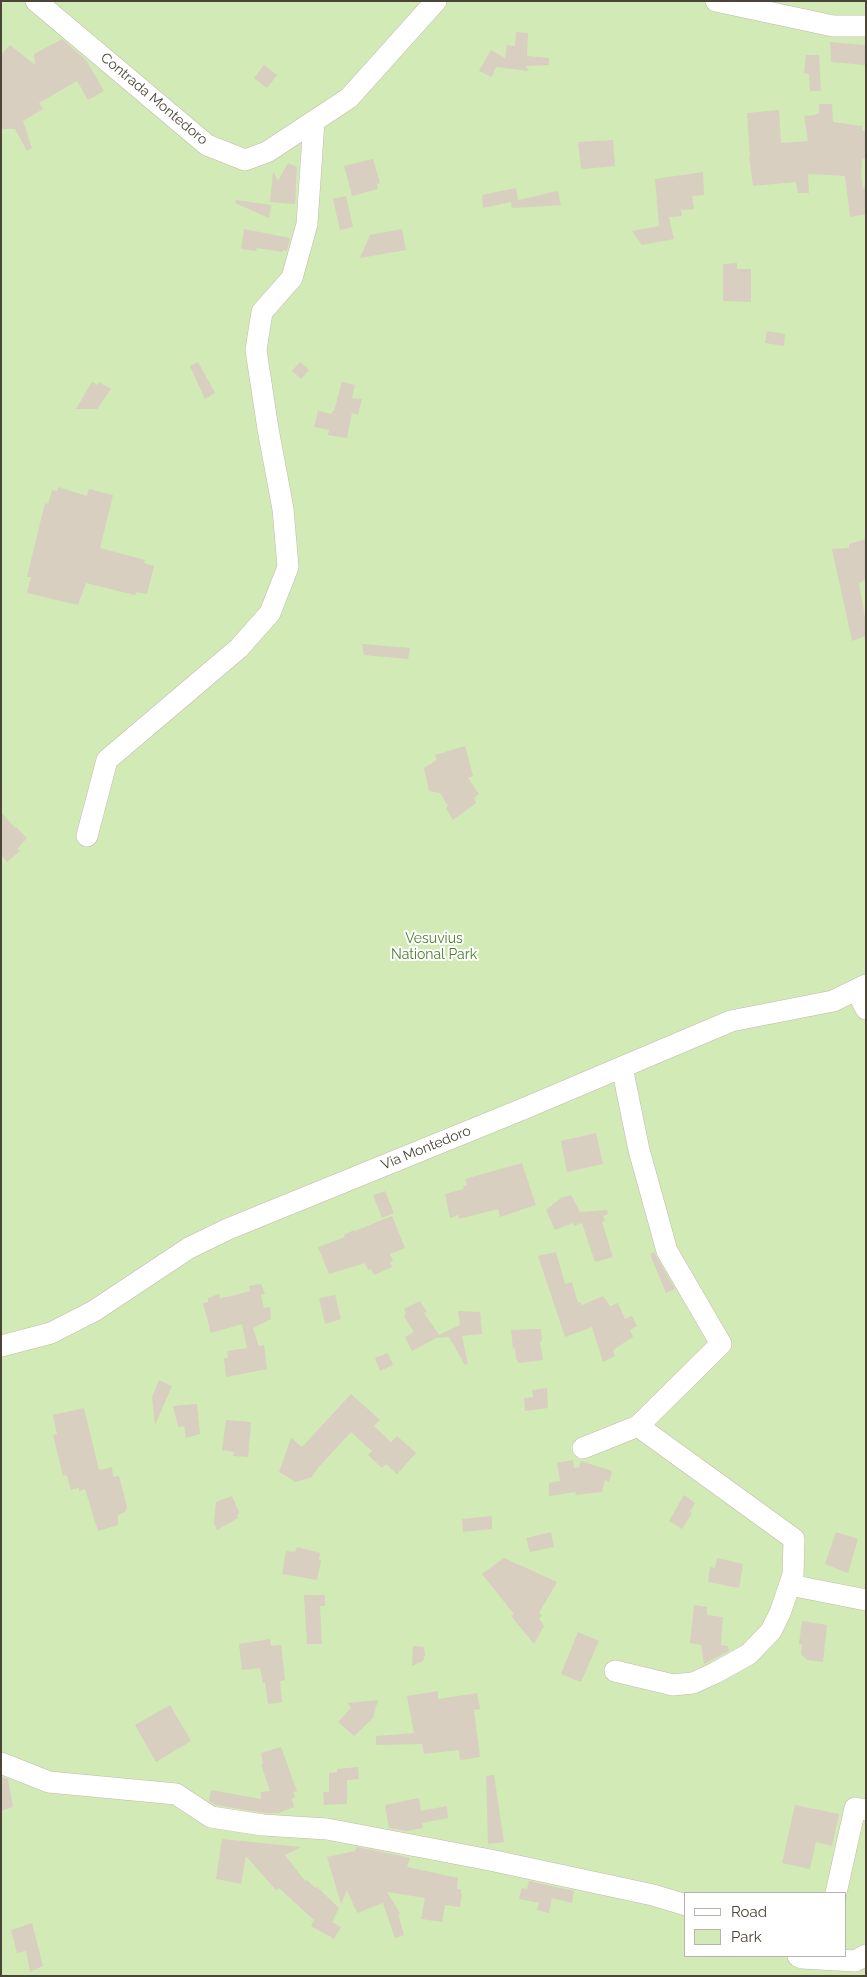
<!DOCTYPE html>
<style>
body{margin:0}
#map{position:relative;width:867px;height:1977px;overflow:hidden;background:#f6f3ec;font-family:Raleway,sans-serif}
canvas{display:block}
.frame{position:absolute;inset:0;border:2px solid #4b4439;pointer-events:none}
.legend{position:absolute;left:684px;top:1892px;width:162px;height:65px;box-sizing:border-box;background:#fff;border:1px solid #b7b4b0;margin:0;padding:6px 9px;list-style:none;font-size:15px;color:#4b4439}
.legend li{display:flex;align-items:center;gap:10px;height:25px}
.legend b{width:25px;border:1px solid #b7b4b0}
</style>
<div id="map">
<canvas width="867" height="1977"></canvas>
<div class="frame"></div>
<ul class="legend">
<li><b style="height:6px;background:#fff"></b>Road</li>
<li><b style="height:14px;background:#d2eab5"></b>Park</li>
</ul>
</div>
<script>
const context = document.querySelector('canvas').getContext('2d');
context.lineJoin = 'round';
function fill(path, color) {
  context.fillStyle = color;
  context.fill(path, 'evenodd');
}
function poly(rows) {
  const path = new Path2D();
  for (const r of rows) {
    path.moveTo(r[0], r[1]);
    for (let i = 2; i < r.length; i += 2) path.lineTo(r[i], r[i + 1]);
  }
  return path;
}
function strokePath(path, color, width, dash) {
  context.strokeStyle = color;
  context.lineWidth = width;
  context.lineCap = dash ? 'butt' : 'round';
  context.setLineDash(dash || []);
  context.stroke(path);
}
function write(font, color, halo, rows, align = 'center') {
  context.font = font + ' Raleway,sans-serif';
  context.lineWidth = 4;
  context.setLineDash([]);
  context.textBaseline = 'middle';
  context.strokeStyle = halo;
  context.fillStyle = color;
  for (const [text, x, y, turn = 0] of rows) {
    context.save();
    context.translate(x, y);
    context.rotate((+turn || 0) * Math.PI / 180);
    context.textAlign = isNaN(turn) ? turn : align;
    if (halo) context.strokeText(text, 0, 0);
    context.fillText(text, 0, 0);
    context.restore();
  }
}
fill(poly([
 [1,1,866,1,866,1976,1,1976],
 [686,1893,846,1893,846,1956,686,1956]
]), '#d2eab5');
fill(poly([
 [516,32,528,33,527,56,549,58,549,65,526,66,529,71,496,67,492,77,479,71,491,50,505,58,507,45,515,46],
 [62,39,86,60,104,91,88,100,77,81,39,103,43,109,23,121,32,148,27,151,15,129,1,129,1,55,10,45,35,65,34,54],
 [830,42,866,45,866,65,831,62],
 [806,55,819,55,821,91,810,91,809,74,804,73],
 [264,65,277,75,267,88,254,78],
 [819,104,832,104,833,122,862,126,862,131,866,131,866,158,862,159,861,175,863,188,866,187,866,214,850,217,845,176,808,174,809,193,798,193,796,182,753,186,749,157,750,157,747,113,779,110,781,143,808,141,804,116,815,115,819,113],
 [613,140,615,166,584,169,581,168,578,142],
 [373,159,380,183,377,184,378,189,352,196,344,166],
 [288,163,297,167,295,204,270,202,273,172,278,181],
 [703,172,704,195,692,196,694,209,681,210,682,216,669,217,674,239,642,245,632,231,659,226,655,179],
 [516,188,518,200,558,191,561,205,512,208,511,202,483,208,482,195],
 [346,196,353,227,340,230,333,199],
 [236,200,271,205,269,218,235,203],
 [244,229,290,238,287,251,283,250,283,252,257,248,256,251,241,249],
 [402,229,406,250,360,258,370,235],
 [737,263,737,269,751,269,751,302,723,301,723,264],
 [767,331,785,334,784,346,765,343],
 [198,362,215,393,205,399,190,366],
 [300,362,309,370,301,379,292,371],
 [92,382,98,385,99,382,111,389,97,409,76,409],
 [342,382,355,385,352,398,362,399,358,415,352,413,347,438,328,435,329,430,314,427,318,411,332,414,332,411,334,411],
 [58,487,87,496,89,489,113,495,100,548,145,560,144,563,154,566,147,594,136,592,135,595,86,583,78,605,27,593,31,577,27,577,45,503,48,504,52,490,57,491],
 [866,539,866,579,859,583,866,623,866,636,852,641,832,549,849,548,849,544],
 [362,644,410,648,408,659,364,655],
 [465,746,473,776,468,778,479,794,474,798,476,803,453,820,446,808,448,806,440,793,429,791,424,768,437,760,435,755],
 [1,812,15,828,16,827,27,838,17,849,20,851,7,862,1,855],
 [596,1133,603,1164,567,1172,561,1141],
 [522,1163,536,1205,500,1217,498,1209,459,1219,458,1215,450,1218,445,1194,464,1189,463,1186,467,1185,465,1179],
 [385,1191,394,1213,382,1218,373,1195],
 [571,1195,580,1212,607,1210,608,1214,603,1216,605,1221,602,1222,613,1257,595,1262,582,1223,574,1226,573,1223,555,1230,546,1210,561,1198],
 [392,1216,405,1248,390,1254,393,1261,390,1262,392,1267,374,1275,371,1269,368,1270,365,1263,329,1274,318,1247,345,1237,344,1235,354,1230,355,1231],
 [556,1252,565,1284,572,1282,578,1303,580,1302,582,1305,603,1296,610,1306,618,1303,625,1319,632,1316,637,1326,630,1330,633,1337,613,1350,615,1356,603,1362,592,1327,565,1337,538,1256],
 [654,1252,675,1289,666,1293,650,1254],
 [261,1284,265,1294,261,1295,264,1308,270,1307,271,1319,253,1328,259,1346,264,1345,267,1369,226,1377,224,1358,228,1358,227,1351,247,1348,242,1324,211,1333,203,1303,208,1302,208,1298,219,1294,220,1298,231,1296,250,1291,249,1286],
 [335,1295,341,1319,325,1324,319,1298],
 [420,1301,427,1312,424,1313,439,1335,460,1325,458,1311,480,1312,482,1334,462,1336,468,1364,465,1365,449,1337,436,1338,412,1351,405,1337,414,1332,404,1316,406,1314,404,1309],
 [541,1329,542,1341,540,1341,543,1360,519,1363,516,1359,515,1348,513,1349,511,1330],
 [388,1353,393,1365,380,1371,375,1358],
 [159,1380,172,1386,155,1425,152,1397],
 [547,1388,548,1408,525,1411,524,1398,533,1397,532,1390],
 [351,1394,380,1420,374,1426,391,1442,397,1436,416,1453,397,1474,386,1464,382,1468,368,1455,372,1451,351,1432,317,1469,312,1477,296,1482,279,1472,291,1438,302,1447],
 [197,1404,200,1434,186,1438,184,1426,178,1427,173,1406],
 [84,1408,99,1470,112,1467,113,1477,119,1476,127,1507,125,1512,118,1515,118,1525,98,1531,85,1489,79,1491,79,1488,71,1490,67,1475,63,1476,53,1435,57,1434,53,1415],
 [226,1420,251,1422,248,1457,233,1456,234,1452,222,1450],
 [573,1460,574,1468,579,1467,581,1461,612,1471,609,1482,605,1480,602,1492,575,1495,576,1492,549,1496,549,1483,560,1481,557,1463],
 [684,1495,695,1503,690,1512,692,1513,682,1529,669,1521],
 [232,1496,239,1512,237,1516,238,1518,217,1530,214,1523,216,1502],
 [492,1516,492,1529,463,1532,462,1519],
 [551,1532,554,1547,530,1552,526,1538],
 [836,1532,858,1539,848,1573,825,1564],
 [297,1547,320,1553,319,1560,321,1561,317,1580,282,1574,286,1551,295,1552],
 [504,1558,557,1582,539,1613,542,1615,539,1619,544,1626,534,1644,511,1616,514,1614,482,1574],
 [717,1558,743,1564,739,1588,708,1582,710,1567,715,1568],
 [304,1595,325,1595,325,1606,320,1606,322,1644,307,1644],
 [694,1605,707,1607,707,1615,723,1617,721,1645,728,1646,729,1651,704,1664,701,1645,690,1643],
 [802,1621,827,1625,823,1662,807,1660,801,1654,802,1645,799,1644],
 [578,1632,599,1641,581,1682,561,1674],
 [270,1639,271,1646,281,1645,285,1680,280,1681,282,1702,268,1704,265,1682,263,1683,260,1668,242,1670,239,1644],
 [413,1646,424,1647,425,1655,423,1661,412,1666],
 [438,1691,438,1699,477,1693,480,1709,474,1710,480,1757,460,1760,459,1750,424,1754,422,1744,376,1745,376,1736,414,1733,407,1696],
 [378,1700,373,1718,354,1736,338,1722,351,1708,348,1703],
 [170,1705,191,1741,156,1762,135,1725],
 [281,1747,297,1791,293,1792,295,1797,292,1799,294,1807,279,1813,264,1813,216,1805,209,1801,211,1790,261,1799,261,1792,270,1791,261,1764,263,1764,261,1753],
 [358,1767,359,1779,347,1780,347,1804,324,1805,323,1792,329,1792,329,1773,337,1772,337,1769],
 [494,1775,504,1842,488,1844,486,1776],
 [1,1777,8,1779,13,1807,1,1811],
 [419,1798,421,1811,447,1806,448,1818,422,1823,423,1828,407,1831,389,1828,385,1805],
 [795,1805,839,1814,832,1846,816,1842,810,1869,782,1863],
 [222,1839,301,1847,285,1855,305,1881,307,1880,315,1888,317,1887,339,1908,332,1922,341,1927,334,1939,311,1926,314,1920,279,1888,276,1890,246,1856,241,1884,216,1879],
 [357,1847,406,1857,410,1858,407,1867,458,1878,457,1889,461,1889,461,1893,462,1894,460,1907,445,1905,442,1922,421,1919,425,1898,387,1892,401,1915,398,1914,404,1935,395,1938,383,1903,357,1913,347,1890,341,1904,327,1857,355,1851],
 [529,1881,574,1891,572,1903,552,1898,549,1913,537,1910,539,1903,519,1899,522,1888,527,1889],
 [32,1923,43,1966,30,1972,26,1951,17,1953,11,1930]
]), '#d8cfc1');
const minor = poly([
 [36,1,207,145,245,160,267,152,349,98,436,1],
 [716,1,833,26,866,26],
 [87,836,107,760,239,648,270,613,288,567,283,509,268,429,256,350,262,312,292,278,307,224,314,121],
 [857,991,866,1009],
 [1,1346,51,1333,94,1311,189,1248,228,1229,523,1109,731,1021,833,1001,866,985],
 [583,1448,638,1426,721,1344,667,1251,639,1150,622,1067],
 [790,1585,866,1600],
 [615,1671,673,1685,693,1683,715,1673,749,1654,771,1631,780,1613,793,1575,794,1539,638,1426],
 [1,1763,49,1782,176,1794,211,1817,263,1825,327,1829,490,1860,653,1895,686,1905],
 [836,1893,855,1808,866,1810],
 [798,1956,802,1958,855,1961,866,1955]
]);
strokePath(minor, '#c2bbae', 22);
strokePath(minor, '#fff', 21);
write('14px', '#4b4439', '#fff', [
 ["Contrada Montedoro",154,99,40],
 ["Via Montedoro",426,1148,-22]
]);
write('14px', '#4a7f2a', '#fff', [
 ["Vesuvius",434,939],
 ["National Park",434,955]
]);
</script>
